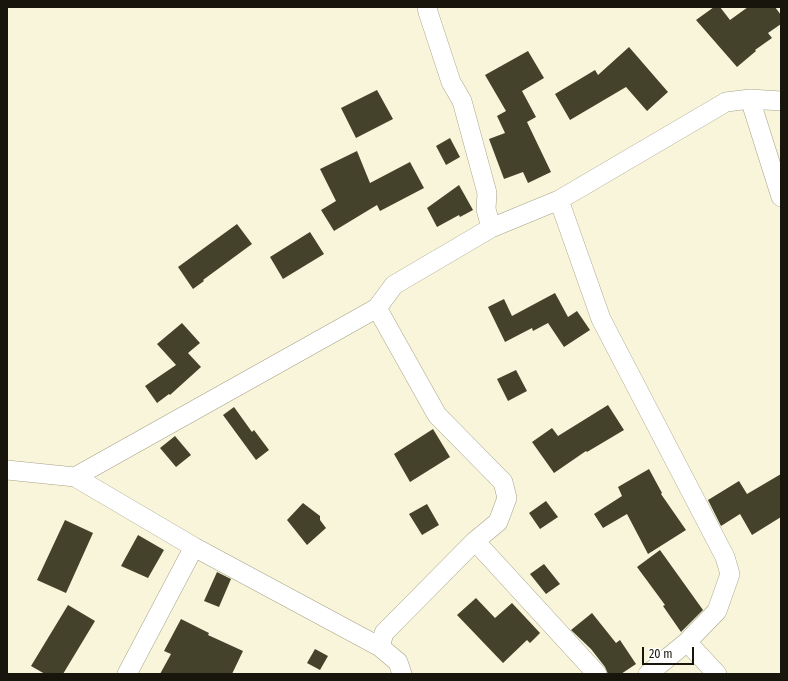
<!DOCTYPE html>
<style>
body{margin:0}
#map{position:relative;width:788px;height:681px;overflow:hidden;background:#f9f5da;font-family:"Fira Sans Condensed",sans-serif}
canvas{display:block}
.frame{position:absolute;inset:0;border:8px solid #17150c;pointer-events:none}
.scale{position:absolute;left:642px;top:647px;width:52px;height:18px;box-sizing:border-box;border:2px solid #17150c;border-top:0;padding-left:5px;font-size:12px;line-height:14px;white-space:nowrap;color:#17150c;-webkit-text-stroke:3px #fff;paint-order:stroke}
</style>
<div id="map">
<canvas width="788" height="681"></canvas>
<div class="frame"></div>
<div class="scale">20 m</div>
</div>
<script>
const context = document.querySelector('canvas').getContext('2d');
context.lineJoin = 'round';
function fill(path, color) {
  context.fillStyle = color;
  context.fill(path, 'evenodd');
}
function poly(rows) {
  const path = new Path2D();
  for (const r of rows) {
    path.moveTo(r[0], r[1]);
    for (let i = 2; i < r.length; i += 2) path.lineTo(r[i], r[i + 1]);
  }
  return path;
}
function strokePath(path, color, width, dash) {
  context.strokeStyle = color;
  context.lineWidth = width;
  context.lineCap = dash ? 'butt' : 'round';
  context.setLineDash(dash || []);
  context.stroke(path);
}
fill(poly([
 [714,7,720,7,730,20,748,7,775,7,781,15,781,24,768,33,772,38,755,50,756,51,737,67,696,20],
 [629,47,668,92,647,111,626,87,570,120,555,94,595,70,598,75],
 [528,51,544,78,522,91,536,117,527,122,551,172,528,183,523,172,504,179,489,139,505,133,497,116,506,111,485,75],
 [377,90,393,119,356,138,341,108],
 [450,138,460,157,446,165,436,146],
 [357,151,370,183,410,162,424,188,380,211,377,205,334,231,321,210,336,201,320,169],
 [459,185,473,210,460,217,459,215,437,227,427,208],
 [237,224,252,244,203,280,204,281,193,289,178,267],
 [310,232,324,254,283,279,270,257],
 [555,293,568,317,577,311,590,330,564,347,548,323,533,331,532,328,505,342,488,307,504,299,512,316],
 [182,323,200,343,188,353,201,367,170,395,169,394,157,403,145,386,176,365,157,344],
 [516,370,527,391,508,401,497,379],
 [608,405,624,430,587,452,586,451,554,473,532,442,552,428,558,436],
 [234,407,252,432,254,430,269,450,256,460,223,415],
 [433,429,450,457,410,482,394,454],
 [175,436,191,455,176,467,160,448],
 [649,469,662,493,661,494,686,530,648,554,627,514,603,528,594,514,622,496,618,487],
 [781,474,781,517,752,535,740,514,721,526,708,500,739,481,747,494],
 [546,501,558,517,540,529,529,513],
 [303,503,320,516,320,520,326,528,307,545,287,520],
 [427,504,439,525,422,535,409,514],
 [65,520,93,533,66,593,37,580],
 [138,535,164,550,148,578,121,566],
 [660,550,703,610,681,632,663,606,665,605,637,567],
 [544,564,560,584,546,594,530,574],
 [217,572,231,579,219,607,204,601],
 [476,598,495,618,512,603,540,633,530,643,527,640,503,663,457,615],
 [68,605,95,621,63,674,45,674,31,666],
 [592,613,616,643,620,640,636,664,621,674,608,674,605,667,591,649,571,630],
 [181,619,209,633,208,635,243,651,232,674,160,674,171,654,164,651],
 [315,649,328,656,320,670,307,663]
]), '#45422c');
const street = poly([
 [750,99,781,197],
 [559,200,601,319,725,557,730,574,717,611,687,642,648,674],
 [491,228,559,200,726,102,750,99,781,101],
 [377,308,437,415,503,482,507,498,498,522,475,541,384,633,380,647],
 [7,470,75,477,194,547,380,647,398,662,402,674],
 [75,477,377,308,394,285,491,228,486,209,487,193,462,101,451,82,428,12,427,7],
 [475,541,597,674],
 [687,642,717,674],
 [127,674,194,547]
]);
strokePath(street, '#a6a289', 20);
strokePath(street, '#fff', 19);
</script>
